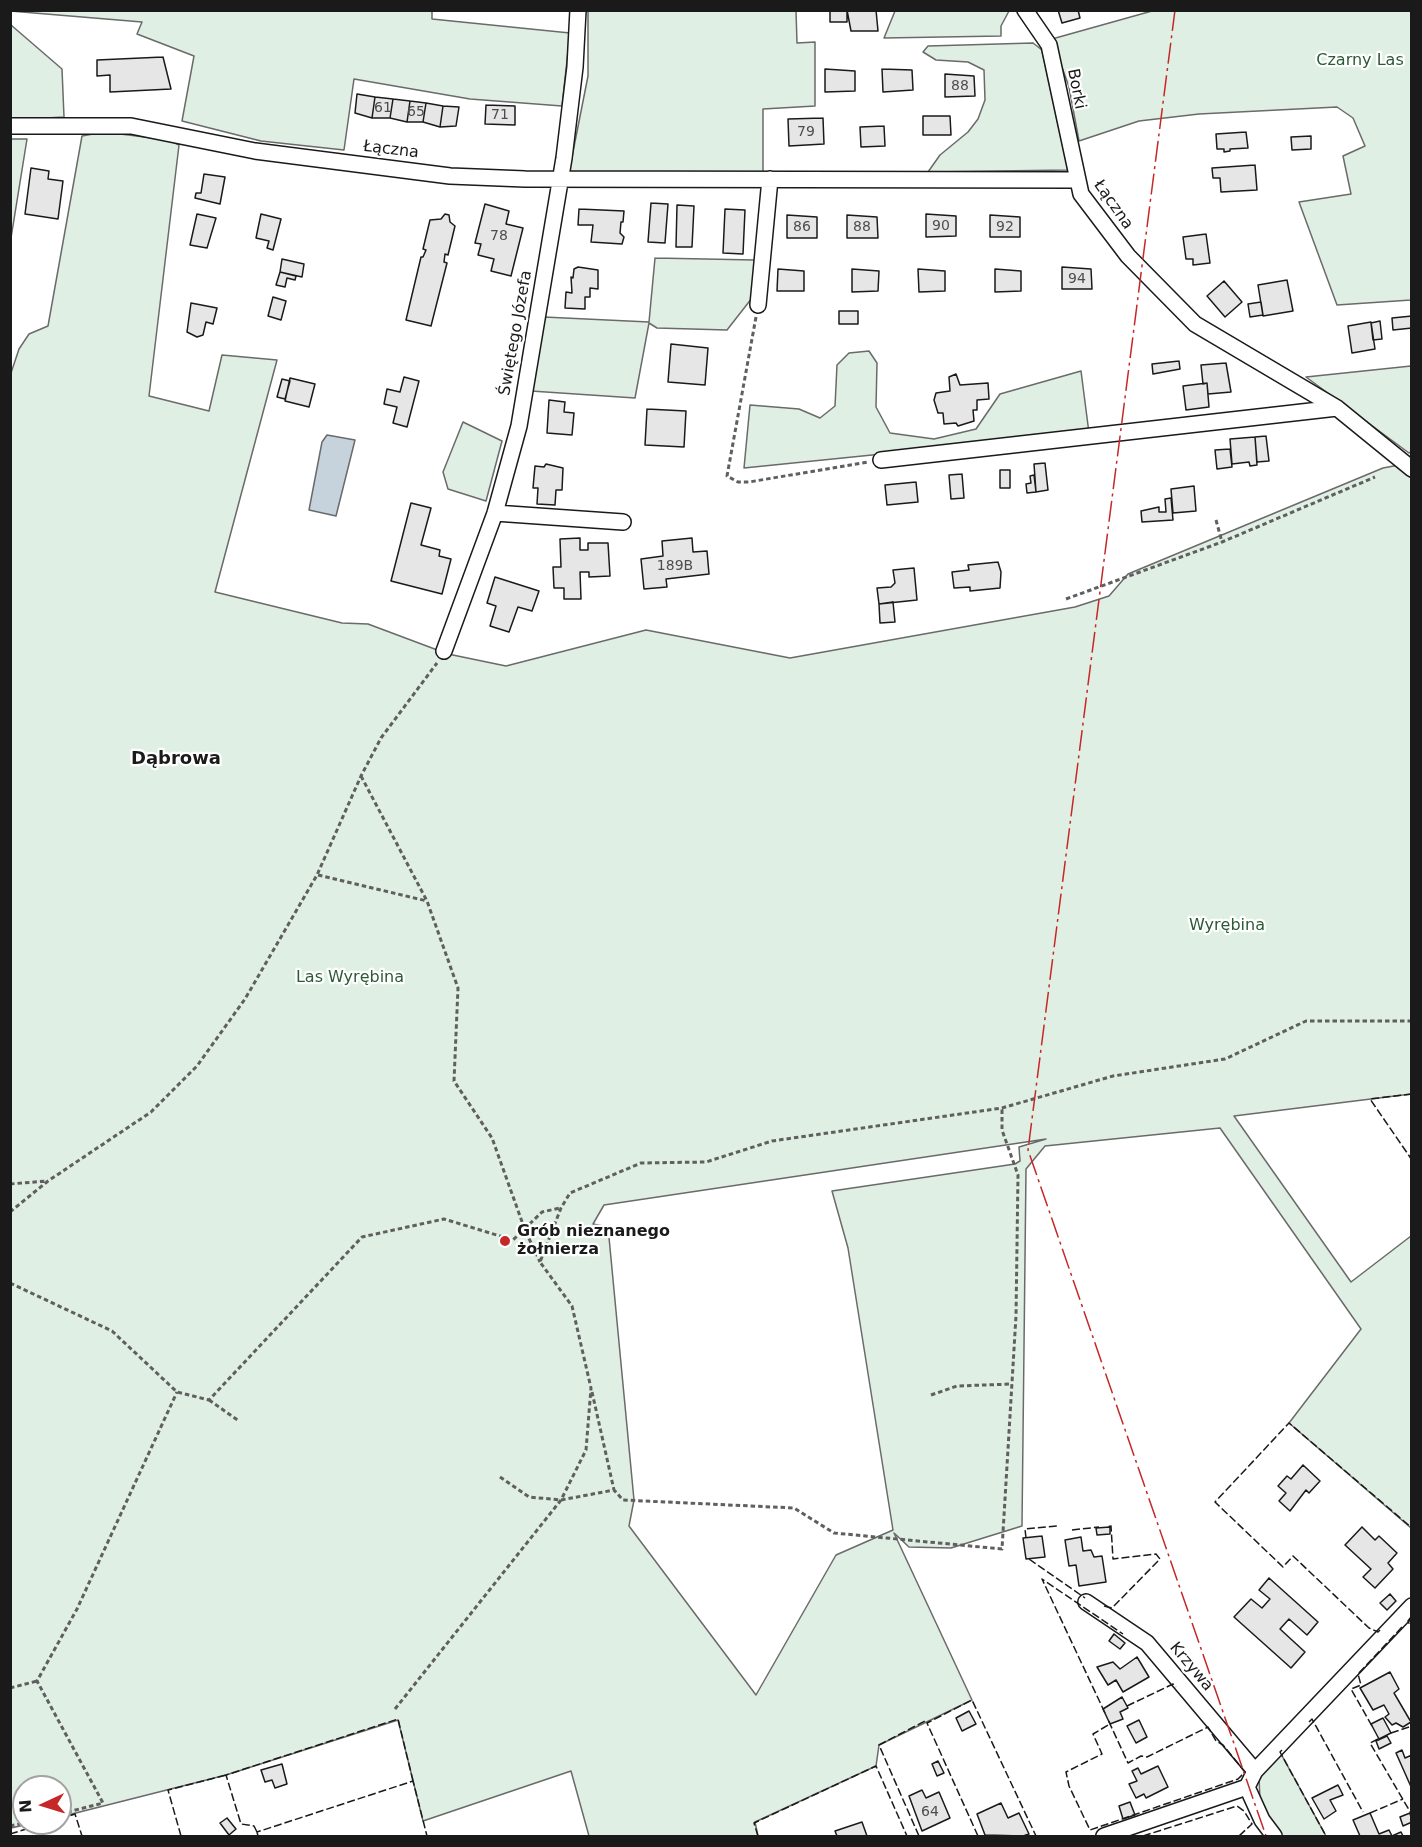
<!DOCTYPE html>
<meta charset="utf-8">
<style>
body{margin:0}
#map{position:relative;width:1422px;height:1847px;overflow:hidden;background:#fff;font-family:"DejaVu Sans",sans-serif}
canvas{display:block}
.frame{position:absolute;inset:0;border:12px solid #1a1a1a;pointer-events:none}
.north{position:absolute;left:12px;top:1775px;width:60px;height:60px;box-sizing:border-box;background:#fff;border:2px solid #a3a3a3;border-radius:50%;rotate:266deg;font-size:16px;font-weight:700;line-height:24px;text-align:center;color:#1a1a1a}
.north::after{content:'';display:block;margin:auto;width:21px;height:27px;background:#c62828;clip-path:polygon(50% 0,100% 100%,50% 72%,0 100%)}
</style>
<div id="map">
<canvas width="1422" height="1847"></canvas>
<div class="frame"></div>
<div class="north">N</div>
</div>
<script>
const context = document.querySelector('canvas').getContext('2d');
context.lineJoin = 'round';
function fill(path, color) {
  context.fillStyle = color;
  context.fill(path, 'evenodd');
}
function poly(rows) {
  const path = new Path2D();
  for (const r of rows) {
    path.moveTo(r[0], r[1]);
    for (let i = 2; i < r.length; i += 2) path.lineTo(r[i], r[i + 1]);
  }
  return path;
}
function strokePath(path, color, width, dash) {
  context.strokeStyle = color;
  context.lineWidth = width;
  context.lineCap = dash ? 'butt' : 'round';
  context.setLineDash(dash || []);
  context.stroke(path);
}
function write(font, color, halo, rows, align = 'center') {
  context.font = font + ' "DejaVu Sans",sans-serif';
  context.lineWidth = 4.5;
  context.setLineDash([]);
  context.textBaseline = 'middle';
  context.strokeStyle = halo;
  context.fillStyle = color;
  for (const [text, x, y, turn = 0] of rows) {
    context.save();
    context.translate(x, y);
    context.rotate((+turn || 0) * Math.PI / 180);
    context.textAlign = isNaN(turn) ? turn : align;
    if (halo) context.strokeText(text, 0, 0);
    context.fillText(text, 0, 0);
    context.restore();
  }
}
const green = poly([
 [432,10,432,19,570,33,562,106,470,99,354,79,344,150,261,141,182,121,194,56,137,34,142,22,10,11,432,10],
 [588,11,796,11,797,43,815,42,815,106,763,109,763,173,569,172,588,76,588,11],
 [895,11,1009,11,1001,26,1001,36,884,38,895,11],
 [1152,11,1411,11,1411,300,1337,305,1299,202,1351,194,1343,156,1365,146,1353,118,1337,107,1199,114,1139,121,1079,141,1069,87,1052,39,1152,11],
 [11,25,62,69,64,117,11,120,11,25],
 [1033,43,1042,50,1068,170,928,172,940,155,968,132,978,119,985,100,984,70,968,62,936,60,923,52,928,46,1033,43],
 [104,132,169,140,179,145,149,396,209,411,222,355,277,360,215,592,342,623,368,624,448,654,506,666,646,630,790,658,1075,607,1109,596,1128,574,1383,468,1399,465,1411,478,1411,1094,1234,1116,1351,1282,1411,1236,1411,1528,1289,1423,1361,1329,1220,1128,1045,1146,1026,1169,1022,1526,951,1548,909,1547,894,1533,972,1700,879,1745,876,1766,755,1822,758,1836,589,1836,571,1771,423,1821,398,1720,226,1775,60,1817,60,1787,24,1787,24,1823,33,1823,11,1828,10,376,19,349,29,334,48,326,82,136,104,132],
 [1046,1139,1019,1147,1020,1161,1015,1164,832,1191,848,1248,893,1530,836,1555,756,1695,629,1526,634,1500,608,1227,593,1224,604,1205,1046,1139],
 [11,139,27,139,11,238,10,139,11,139],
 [655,258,755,260,752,298,727,330,657,328,649,323,635,398,531,391,544,317,649,322,655,258],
 [869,351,877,363,876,407,890,433,934,439,976,429,1000,394,1081,371,1089,433,744,468,750,405,799,409,820,418,835,406,837,365,849,353,869,351],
 [1411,366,1411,452,1409,453,1306,377,1411,366],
 [463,422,502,441,486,501,448,489,443,472,463,422],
 [1280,1752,1326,1836,1280,1836,1260,1801,1259,1777,1280,1752]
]);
fill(green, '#e0efe3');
strokePath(green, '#6a6a6a', 1.5);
const water = poly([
 [327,435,355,440,336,516,309,510,322,442,327,435]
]);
fill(water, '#c6d2dc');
strokePath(water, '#6a6a6a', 1.5);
const building = poly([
 [830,10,847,10,847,22,830,22,830,10],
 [847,10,876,10,878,31,851,31,847,10],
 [1058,10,1078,10,1080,18,1062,23,1058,10],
 [163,57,171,89,110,92,110,75,97,76,97,60,163,57],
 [825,69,855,71,855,91,825,92,825,69],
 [882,69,912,70,913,90,883,92,882,69],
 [945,74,974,76,975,96,945,97,945,74],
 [357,94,375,97,372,118,355,113,357,94],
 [375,97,393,99,390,118,372,118,375,97],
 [393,99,410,101,407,122,390,118,393,99],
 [410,101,426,103,423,122,407,122,410,101],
 [426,103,443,106,440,127,423,122,426,103],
 [486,105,515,106,515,125,485,124,486,105],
 [443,106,459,107,456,126,440,127,443,106],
 [923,116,950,116,951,135,923,135,923,116],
 [823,118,824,144,789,146,788,119,823,118],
 [884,126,885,146,861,147,860,127,884,126],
 [1246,132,1248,148,1230,149,1230,151,1224,152,1224,149,1217,149,1216,134,1246,132],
 [1311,136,1311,149,1292,150,1291,137,1311,136],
 [1255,165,1257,190,1221,192,1220,178,1213,178,1212,168,1255,165],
 [31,168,49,171,48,179,63,181,58,219,25,214,31,168],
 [204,174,225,177,220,204,195,198,196,193,201,193,204,174],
 [651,203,668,204,665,243,648,242,651,203],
 [485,204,509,211,506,224,523,228,511,276,491,271,494,259,478,255,481,244,475,243,485,204],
 [677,205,694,206,692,247,676,247,677,205],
 [579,209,624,211,623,222,621,222,620,233,624,237,622,244,591,242,593,225,578,225,579,209],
 [725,209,745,210,743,254,723,253,725,209],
 [197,214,216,218,207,248,190,245,197,214],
 [261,214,281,219,273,250,267,248,269,241,256,238,261,214],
 [445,214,449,215,450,222,455,226,448,255,445,254,444,262,447,263,431,326,406,320,421,257,423,257,426,250,423,249,430,220,441,219,445,214],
 [926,214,956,216,956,236,926,237,926,214],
 [787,215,817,217,817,238,787,238,787,215],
 [847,215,877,217,878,238,847,238,847,215],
 [990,215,1020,217,1020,237,990,237,990,215],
 [1206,234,1210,263,1193,265,1193,259,1186,259,1183,237,1206,234],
 [282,259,304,264,302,277,280,272,282,259],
 [578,267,598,270,598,289,590,288,590,297,585,297,585,309,565,308,566,292,572,293,571,277,573,278,574,269,578,267],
 [1062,267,1091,269,1092,289,1062,289,1062,267],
 [778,269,804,271,804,291,777,291,778,269],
 [852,269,879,271,878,291,852,292,852,269],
 [918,269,945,271,945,291,919,292,918,269],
 [995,269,1021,271,1021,291,995,292,995,269],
 [280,272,296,276,295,280,287,278,285,287,276,285,280,272],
 [1287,280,1293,311,1263,316,1258,285,1287,280],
 [1224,281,1242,302,1225,317,1207,296,1224,281],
 [273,297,286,301,281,320,268,316,273,297],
 [1261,302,1263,315,1250,317,1248,304,1261,302],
 [191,303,217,308,213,324,206,322,203,335,197,337,187,332,191,303],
 [839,311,858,311,858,324,839,324,839,311],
 [1412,316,1412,328,1393,330,1392,318,1412,316],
 [1380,321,1382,339,1373,340,1371,323,1380,321],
 [1371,322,1375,349,1352,353,1348,326,1371,322],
 [671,344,708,348,705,385,668,382,671,344],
 [1179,361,1180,369,1153,374,1152,364,1179,361],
 [1226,363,1231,392,1208,394,1207,383,1203,384,1201,365,1226,363],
 [956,374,960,385,988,383,989,399,977,400,977,410,973,410,974,421,958,426,956,423,944,424,943,413,938,413,934,400,936,393,950,391,949,377,956,374],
 [404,377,419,381,407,427,393,423,397,407,384,404,387,389,400,392,404,377],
 [290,378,315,384,309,407,285,401,290,378],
 [282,379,290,381,285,399,277,397,282,379],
 [1207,383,1209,407,1186,410,1183,386,1207,383],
 [549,400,565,402,564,412,574,413,572,435,547,433,549,400],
 [647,409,686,411,684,447,645,445,647,409],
 [1266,436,1269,461,1257,462,1255,437,1266,436],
 [1255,437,1257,465,1250,466,1249,462,1232,464,1230,439,1255,437],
 [1230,449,1232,467,1217,469,1215,450,1230,449],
 [1045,463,1048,490,1036,492,1034,464,1045,463],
 [546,464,563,468,562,490,556,490,555,505,537,504,538,488,533,488,535,466,544,467,546,464],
 [1000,470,1010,470,1010,488,1000,488,1000,470],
 [962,474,964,498,951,499,949,475,962,474],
 [1034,475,1036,492,1027,493,1026,484,1031,483,1030,476,1034,475],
 [916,482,918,502,887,505,885,485,916,482],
 [1194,486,1196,511,1173,513,1171,489,1194,486],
 [1171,498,1173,520,1142,522,1141,511,1159,507,1159,512,1166,512,1165,499,1171,498],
 [411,503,431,508,421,545,440,550,439,556,451,559,442,594,391,581,411,503],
 [580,538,580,550,588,550,588,543,608,543,610,576,589,577,589,572,580,572,581,599,564,599,564,588,554,588,553,567,561,567,560,539,580,538],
 [692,538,693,552,707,551,709,574,666,579,667,587,644,589,641,559,663,556,662,541,692,538],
 [998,562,1001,572,1000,588,970,591,970,587,954,588,952,572,969,570,968,565,998,562],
 [914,568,917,600,879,604,877,588,891,587,895,583,893,570,914,568],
 [495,577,539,591,532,611,518,607,509,632,490,626,496,606,487,603,495,577],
 [893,602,895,622,880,623,879,604,893,602],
 [1303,1465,1320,1481,1309,1493,1306,1490,1290,1511,1279,1501,1286,1493,1278,1486,1287,1476,1291,1479,1303,1465],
 [1110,1527,1110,1534,1097,1535,1096,1528,1110,1527],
 [1362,1527,1375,1540,1379,1536,1397,1553,1388,1563,1393,1569,1375,1588,1363,1577,1371,1569,1345,1545,1362,1527],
 [1042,1536,1045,1557,1026,1559,1023,1538,1042,1536],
 [1081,1537,1083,1551,1091,1550,1094,1557,1102,1556,1106,1582,1079,1586,1076,1565,1069,1566,1065,1540,1081,1537],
 [1269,1578,1318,1622,1307,1635,1289,1619,1280,1629,1305,1652,1291,1668,1234,1617,1251,1599,1262,1608,1270,1599,1259,1590,1269,1578],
 [1390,1594,1396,1601,1387,1610,1380,1603,1390,1594],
 [1114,1634,1125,1643,1120,1649,1109,1641,1114,1634],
 [1137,1657,1149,1677,1123,1692,1116,1680,1108,1685,1097,1667,1113,1662,1120,1669,1137,1657],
 [1390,1672,1399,1689,1394,1693,1411,1722,1403,1727,1396,1723,1392,1725,1385,1717,1389,1714,1384,1705,1373,1710,1360,1688,1390,1672],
 [1122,1697,1128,1708,1120,1712,1123,1719,1110,1724,1103,1709,1122,1697],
 [969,1711,976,1724,962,1731,956,1718,969,1711],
 [1383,1718,1391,1733,1379,1739,1371,1724,1383,1718],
 [1139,1720,1147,1737,1136,1743,1127,1726,1139,1720],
 [1387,1736,1391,1743,1379,1749,1376,1741,1387,1736],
 [1402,1750,1405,1758,1412,1755,1412,1789,1396,1753,1402,1750],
 [938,1761,944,1773,937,1776,932,1764,938,1761],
 [282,1764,287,1784,275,1788,272,1780,265,1782,261,1770,282,1764],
 [1158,1766,1168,1787,1146,1798,1144,1794,1136,1798,1129,1784,1137,1781,1132,1771,1138,1768,1141,1774,1158,1766],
 [1338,1785,1343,1795,1330,1800,1336,1811,1324,1819,1312,1798,1338,1785],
 [922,1790,926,1798,939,1792,950,1818,922,1831,909,1796,922,1790],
 [1130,1802,1135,1815,1123,1819,1119,1806,1130,1802],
 [1001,1803,1008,1818,1019,1813,1029,1834,1023,1836,985,1835,977,1814,1001,1803],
 [1370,1813,1379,1834,1389,1830,1392,1836,1401,1832,1403,1836,1360,1836,1353,1820,1370,1813],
 [1410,1813,1412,1822,1403,1826,1400,1817,1410,1813],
 [227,1818,236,1829,229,1835,220,1823,227,1818],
 [862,1822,867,1836,837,1836,835,1831,862,1822]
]);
fill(building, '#e6e6e6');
strokePath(building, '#1a1a1a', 1.5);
const street = poly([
 [1025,10,1049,45,1081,194,1128,256,1195,324,1337,408,1412,469],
 [10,126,131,126,255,151,450,176,525,179,1076,180],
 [758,305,770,179],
 [881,460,1337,408],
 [495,513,623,522],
 [444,651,495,513,519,426,564,158,575,67,578,10],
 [1086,1602,1147,1643,1255,1771],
 [1247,1787,1262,1820,1274,1836],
 [1104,1836,1247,1787,1255,1771,1412,1606]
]);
strokePath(street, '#1a1a1a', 18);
strokePath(poly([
 [756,317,727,476,738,482,749,482,868,462],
 [1216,520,1222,542],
 [1066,599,1222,542,1375,477],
 [361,776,427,901,458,988,454,1081,492,1138,525,1230,540,1262],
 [318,875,427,901],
 [10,1184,46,1181],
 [10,1212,48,1181,151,1112,197,1066,245,999,317,875,361,776,381,738,437,663],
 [10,1283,112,1331,177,1392,209,1400,362,1237,444,1219,513,1240,542,1212,560,1208],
 [592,1392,614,1490],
 [931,1395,957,1386,1012,1384],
 [209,1400,239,1421],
 [500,1477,529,1497,561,1500,614,1490,623,1500,794,1508,834,1533,1002,1549,1016,1316,1018,1175,1002,1130,1002,1108],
 [10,1688,37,1681],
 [395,1709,561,1500,586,1450,591,1388,572,1306,540,1262,561,1208,570,1193,641,1163,706,1162,772,1141,1002,1108,1113,1076,1225,1059,1306,1021,1412,1021],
 [60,1814,103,1803,37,1681,77,1609,177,1392],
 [10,1826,24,1823]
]), '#5f5f5f', 3, [4.5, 3]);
strokePath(street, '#fff', 15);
strokePath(poly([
 [1412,1094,1370,1099,1412,1160],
 [1072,1530,1099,1527],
 [1026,1538,1025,1529,1058,1526],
 [1029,1559,1085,1598],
 [1104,1606,1112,1608,1160,1559,1156,1554,1113,1559,1111,1526,1107,1527],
 [1411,1617,1408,1621,1412,1630],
 [1380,1630,1378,1632,1369,1628,1293,1556,1283,1567,1215,1502,1289,1423,1412,1528],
 [1127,1706,1173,1684,1176,1687],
 [1105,1713,1042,1579,1123,1634],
 [1109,1721,1110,1724,1128,1763,1141,1756,1147,1757,1208,1727,1216,1741,1223,1745,1245,1772,1238,1779,1090,1830,1069,1786,1066,1772,1102,1754,1093,1734,1110,1724],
 [1309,1722,1312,1719,1363,1812],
 [1372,1726,1351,1689,1361,1685,1358,1674,1402,1627],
 [1391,1733,1412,1726],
 [1378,1739,1370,1743,1412,1815],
 [1282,1750,1280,1752,1326,1836],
 [1370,1813,1403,1799],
 [60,1819,75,1814,82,1836],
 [257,1832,254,1826,241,1824,226,1775,398,1719,413,1781],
 [10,1834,46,1823],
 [181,1836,168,1790,226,1775],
 [258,1836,257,1832,413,1781,427,1836],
 [758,1836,754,1823,876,1766,907,1836],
 [919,1836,879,1745,925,1721,927,1723],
 [978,1836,927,1723,972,1700,1036,1836],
 [1143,1836,1237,1806,1244,1811,1252,1824,1239,1836]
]), '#1a1a1a', 1.5, [8, 3]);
strokePath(poly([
 [1175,10,1028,1150,1266,1836]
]), '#c62828', 1.5, [21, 4.5, 3, 4.5]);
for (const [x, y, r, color] of [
 [505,1241,6,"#c62828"]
]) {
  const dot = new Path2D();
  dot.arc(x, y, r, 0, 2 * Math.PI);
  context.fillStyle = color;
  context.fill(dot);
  strokePath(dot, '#fff', 2);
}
write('14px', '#4d4d4d', null, [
 ["88",960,86],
 ["61",383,108],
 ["65",416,112],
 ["71",500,115],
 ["79",806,132],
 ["90",941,226],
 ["86",802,227],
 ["88",862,227],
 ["92",1005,227],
 ["78",499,236],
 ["94",1077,279],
 ["189B",675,566],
 ["64",930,1812]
]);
write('16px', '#2b5a34', '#fff', [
 ["Czarny Las",1360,61],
 ["Wyrębina",1227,926],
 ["Las Wyrębina",350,978]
]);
write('16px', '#1a1a1a', '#fff', [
 ["Borki",1076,89,79],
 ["Łączna",391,150,7],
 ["Łączna",1113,205,55],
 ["Świętego Józefa",516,333,-80],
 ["Krzywa",1191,1667,50]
]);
write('bold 16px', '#1a1a1a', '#fff', [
 ["Grób nieznanego",517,1232],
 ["żołnierza",517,1250]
], 'left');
write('bold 18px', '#1a1a1a', '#fff', [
 ["Dąbrowa",176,759]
]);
</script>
